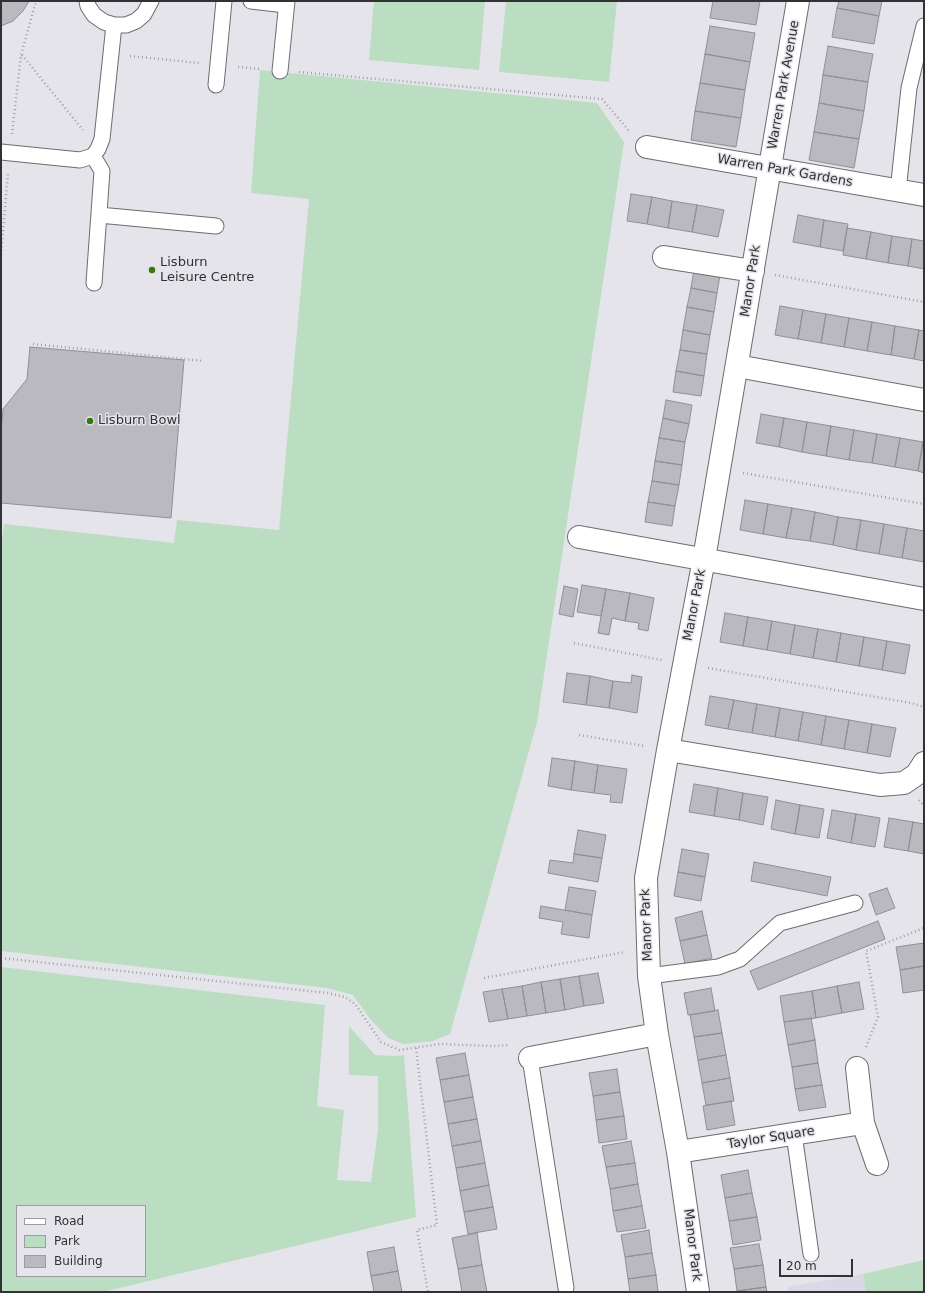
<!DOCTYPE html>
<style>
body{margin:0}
#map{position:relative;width:925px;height:1293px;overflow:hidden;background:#e5e4ea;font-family:"DejaVu Sans",sans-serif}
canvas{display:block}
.frame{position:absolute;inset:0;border:2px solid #323234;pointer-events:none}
.legend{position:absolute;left:16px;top:1205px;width:130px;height:72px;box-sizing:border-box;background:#e5e4ea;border:1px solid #9d9da1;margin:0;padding:5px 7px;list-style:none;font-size:12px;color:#323234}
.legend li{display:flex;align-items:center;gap:8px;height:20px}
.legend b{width:20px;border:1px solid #9d9da1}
.scale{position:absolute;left:779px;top:1259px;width:74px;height:18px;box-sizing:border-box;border:2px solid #323234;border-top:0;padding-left:5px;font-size:12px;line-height:14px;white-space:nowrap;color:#323234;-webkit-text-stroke:3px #e5e4ea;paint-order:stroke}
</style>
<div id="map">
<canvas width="925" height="1293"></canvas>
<div class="frame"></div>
<ul class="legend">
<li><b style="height:5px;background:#fff"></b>Road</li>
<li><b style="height:11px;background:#bbdec3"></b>Park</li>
<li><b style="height:11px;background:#b9b9bf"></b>Building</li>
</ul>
<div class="scale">20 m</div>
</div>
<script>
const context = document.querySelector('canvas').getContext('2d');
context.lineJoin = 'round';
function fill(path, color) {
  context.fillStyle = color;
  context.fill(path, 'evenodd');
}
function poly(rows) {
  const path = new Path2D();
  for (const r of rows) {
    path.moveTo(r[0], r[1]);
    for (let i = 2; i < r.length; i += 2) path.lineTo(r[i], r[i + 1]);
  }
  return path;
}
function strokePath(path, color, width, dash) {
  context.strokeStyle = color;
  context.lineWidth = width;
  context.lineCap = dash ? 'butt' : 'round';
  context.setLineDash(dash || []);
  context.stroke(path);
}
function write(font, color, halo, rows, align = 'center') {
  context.font = font + ' "DejaVu Sans",sans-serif';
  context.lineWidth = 3;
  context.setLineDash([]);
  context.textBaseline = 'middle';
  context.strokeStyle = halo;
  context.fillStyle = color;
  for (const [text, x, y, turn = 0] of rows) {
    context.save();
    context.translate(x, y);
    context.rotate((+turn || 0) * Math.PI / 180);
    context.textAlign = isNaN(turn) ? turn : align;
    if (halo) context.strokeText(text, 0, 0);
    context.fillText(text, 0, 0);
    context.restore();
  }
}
fill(poly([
 [863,1274,866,1292,789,1292,788,1287]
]), '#d9d8e5');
fill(poly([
 [374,1,485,1,479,70,369,60],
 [506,1,617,1,609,82,499,72],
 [260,70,597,103,624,142,537,722,450,1034,433,1041,403,1044,388,1038,371,1020,353,995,327,988,1,951,1,550,4,524,174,543,177,520,279,530,309,199,251,193],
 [1,967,325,1005,317,1106,344,1110,337,1180,371,1182,378,1130,378,1076,349,1075,349,1026,375,1055,394,1056,404,1055,416,1217,103,1292,1,1292],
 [17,1206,145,1206,145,1276,17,1276],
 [924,1260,924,1292,866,1292,863,1274]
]), '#bbdec3');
const building = poly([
 [1,1,29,1,23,11,13,21,1,26,1,1],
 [713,1,760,1,756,25,710,18,713,1],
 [839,1,882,1,879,16,837,8,839,1],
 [837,8,879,16,874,44,832,37,837,8],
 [710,26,755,33,750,62,705,54,710,26],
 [828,46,873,54,868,82,823,75,828,46],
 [705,54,750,62,745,90,700,83,705,54],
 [823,75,868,82,864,111,819,103,823,75],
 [700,83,745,90,741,118,695,111,700,83],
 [819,103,864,111,859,139,814,132,819,103],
 [695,111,741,118,736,147,691,140,695,111],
 [814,132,859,139,854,168,809,160,814,132],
 [631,194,652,197,647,224,627,221,631,194],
 [652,197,672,201,668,228,647,224,652,197],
 [672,201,697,205,692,232,668,228,672,201],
 [697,205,724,210,718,237,692,232,697,205],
 [798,215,824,220,820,247,793,242,798,215],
 [824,220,848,224,843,251,820,247,824,220],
 [847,228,871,232,866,259,843,255,847,228],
 [871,232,892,236,888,263,866,259,871,232],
 [892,236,912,239,908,266,888,263,892,236],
 [912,239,924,241,924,269,908,266,912,239],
 [694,270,720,275,717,293,691,288,694,270],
 [691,288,717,293,714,312,687,307,691,288],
 [780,306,803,310,798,339,775,335,780,306],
 [687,307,714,312,710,335,683,330,687,307],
 [803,310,826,314,821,343,798,339,803,310],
 [826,314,849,318,844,347,821,343,826,314],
 [849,318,872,322,867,351,844,347,849,318],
 [872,322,895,326,891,355,867,351,872,322],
 [895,326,919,330,914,359,891,355,895,326],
 [683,330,710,335,707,354,680,350,683,330],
 [919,330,924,331,924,361,914,359,919,330],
 [30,347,184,360,171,518,1,503,1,434,3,409,27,379,30,347],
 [680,350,707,354,704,376,676,371,680,350],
 [676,371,704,376,701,396,673,392,676,371],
 [666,400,692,405,689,424,663,418,666,400],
 [761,414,784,418,779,447,756,443,761,414],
 [663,418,689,424,685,442,659,438,663,418],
 [784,418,807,422,802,452,779,447,784,418],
 [807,422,831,426,826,456,802,452,807,422],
 [831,426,854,430,849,460,826,456,831,426],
 [854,430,877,434,872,463,849,460,854,430],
 [877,434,900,438,895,467,872,463,877,434],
 [659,438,685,442,682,465,655,461,659,438],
 [900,438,923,442,918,471,895,467,900,438],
 [923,442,924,442,924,473,918,471,923,442],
 [655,461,682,465,679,485,652,481,655,461],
 [652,481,679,485,675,506,648,502,652,481],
 [745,500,768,504,763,534,740,530,745,500],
 [648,502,675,506,672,526,645,522,648,502],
 [768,504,792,508,786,538,763,534,768,504],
 [792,508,815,512,810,541,786,538,792,508],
 [815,512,838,517,833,545,810,541,815,512],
 [838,517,861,520,856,550,833,545,838,517],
 [861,520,884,524,879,554,856,550,861,520],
 [884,524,907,528,902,558,879,554,884,524],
 [907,528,924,531,924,562,902,558,907,528],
 [582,585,606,589,601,616,577,612,582,585],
 [564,586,578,589,573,617,559,614,564,586],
 [606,589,630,593,625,621,612,618,609,635,598,633,606,589],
 [630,593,654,598,648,631,638,629,639,623,625,621,630,593],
 [725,613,748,617,743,646,720,642,725,613],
 [748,617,772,621,767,650,743,646,748,617],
 [772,621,795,625,790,654,767,650,772,621],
 [795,625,818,629,813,658,790,654,795,625],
 [818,629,841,633,836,662,813,658,818,629],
 [841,633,864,637,859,666,836,662,841,633],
 [864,637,887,641,882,670,859,666,864,637],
 [887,641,910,645,905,674,882,670,887,641],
 [567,673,590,676,586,705,563,702,567,673],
 [632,675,642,677,637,713,609,708,613,681,631,683,632,675],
 [590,676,613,681,609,708,586,705,590,676],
 [710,696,734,700,728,729,705,725,710,696],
 [734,700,757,704,752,733,728,729,734,700],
 [757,704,780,708,775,737,752,733,757,704],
 [780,708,803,712,798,741,775,737,780,708],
 [803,712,826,716,821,745,798,741,803,712],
 [826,716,849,720,844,749,821,745,826,716],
 [849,720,872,724,867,753,844,749,849,720],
 [872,724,896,728,890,757,867,753,872,724],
 [552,758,575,761,571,790,548,786,552,758],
 [575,761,598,765,594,793,571,790,575,761],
 [598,765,627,769,622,803,610,802,611,795,594,793,598,765],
 [694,784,718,788,714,816,689,812,694,784],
 [718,788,743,793,739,820,714,816,718,788],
 [743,793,768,797,763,825,739,820,743,793],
 [776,800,800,805,795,834,771,829,776,800],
 [800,805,824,809,819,838,795,834,800,805],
 [832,810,856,814,851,843,827,838,832,810],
 [856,814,880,818,875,847,851,843,856,814],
 [889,818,913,822,908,851,884,847,889,818],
 [913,822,924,824,924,854,908,851,913,822],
 [578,830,606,835,602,858,574,854,578,830],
 [682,849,709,854,705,877,678,872,682,849],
 [574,854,602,858,598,882,548,873,550,860,573,863,574,854],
 [754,862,831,877,827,896,751,881,754,862],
 [678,872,705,877,701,901,674,896,678,872],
 [569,887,596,891,592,915,565,910,569,887],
 [887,888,895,908,876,915,869,894,887,888],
 [541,906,592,915,589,938,561,934,563,922,539,918,541,906],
 [702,911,707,935,680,941,675,918,702,911],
 [878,921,885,939,758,990,750,971,878,921],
 [707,935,712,958,685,964,680,941,707,935],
 [924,943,924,966,900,970,896,947,924,943],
 [924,966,924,990,903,993,900,970,924,966],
 [598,973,604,1003,584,1006,579,976,598,973],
 [579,976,584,1006,565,1010,560,979,579,976],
 [560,979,565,1010,546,1013,541,982,560,979],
 [541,982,546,1013,527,1016,522,986,541,982],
 [859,982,864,1009,842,1013,837,986,859,982],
 [522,986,527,1016,508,1019,502,989,522,986],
 [837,986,842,1013,816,1018,812,991,837,986],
 [711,988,715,1011,688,1015,684,993,711,988],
 [502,989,508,1019,489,1022,483,992,502,989],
 [812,991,816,1018,784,1022,780,996,812,991],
 [718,1010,722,1033,694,1037,690,1015,718,1010],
 [811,1018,815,1040,788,1045,784,1022,811,1018],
 [722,1033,726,1055,698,1060,694,1037,722,1033],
 [815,1040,818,1063,792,1067,788,1045,815,1040],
 [465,1053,469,1075,440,1080,436,1058,465,1053],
 [726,1055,730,1078,702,1083,698,1060,726,1055],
 [818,1063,822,1085,795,1089,792,1067,818,1063],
 [617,1069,620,1092,593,1096,589,1073,617,1069],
 [469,1075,473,1097,444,1102,440,1080,469,1075],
 [730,1078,734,1101,706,1105,702,1083,730,1078],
 [822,1085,826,1107,799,1111,795,1089,822,1085],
 [620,1092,624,1116,596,1120,593,1096,620,1092],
 [473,1097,477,1119,448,1124,444,1102,473,1097],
 [731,1101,735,1125,707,1130,703,1106,731,1101],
 [624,1116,627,1139,599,1143,596,1120,624,1116],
 [477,1119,481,1141,452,1146,448,1124,477,1119],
 [481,1141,485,1163,456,1168,452,1146,481,1141],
 [631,1141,635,1163,606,1167,602,1146,631,1141],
 [485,1163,489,1185,460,1191,456,1168,485,1163],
 [635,1163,638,1184,610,1189,606,1167,635,1163],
 [748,1170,752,1193,725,1198,721,1175,748,1170],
 [638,1184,642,1206,613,1211,610,1189,638,1184],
 [489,1185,493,1207,464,1212,460,1191,489,1185],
 [752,1193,757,1217,729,1221,725,1198,752,1193],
 [642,1206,646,1228,617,1232,613,1211,642,1206],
 [493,1207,497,1229,468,1234,464,1212,493,1207],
 [757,1217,761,1240,733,1245,729,1221,757,1217],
 [649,1230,652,1253,625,1257,621,1235,649,1230],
 [477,1233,482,1265,458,1269,452,1238,477,1233],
 [759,1244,763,1265,734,1269,730,1248,759,1244],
 [394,1247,398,1271,371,1276,367,1252,394,1247],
 [652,1253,656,1275,628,1279,625,1257,652,1253],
 [482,1265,487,1292,462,1292,458,1269,482,1265],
 [763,1265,766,1287,737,1291,734,1269,763,1265],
 [398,1271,402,1292,374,1292,371,1276,398,1271],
 [656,1275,658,1292,630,1292,628,1279,656,1275],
 [766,1287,767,1292,737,1292,737,1291,766,1287]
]);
fill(building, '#b9b9bf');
strokePath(building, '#8f8f95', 1);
const lane = poly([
 [87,1,88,6,94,15,104,22,114,25,126,25,136,21,144,14,151,1],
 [251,1,286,5],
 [280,71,287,1],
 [216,85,224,1],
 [1,152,80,160,93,156,98,149,102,139,114,25],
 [93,156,102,171,94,283],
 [898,191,909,88,924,26],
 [99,215,216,226],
 [649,976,718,967,740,959,780,923,855,903],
 [530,1058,566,1288],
 [794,1134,811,1254]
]);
const street = poly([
 [647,147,924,195],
 [664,257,753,271],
 [737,366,924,400],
 [579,537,924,599],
 [668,750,880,785,904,783,917,774,924,763],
 [530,1058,657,1034],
 [857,1068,863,1123,877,1164],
 [678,1152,863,1123],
 [698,1292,678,1152,657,1034,649,976,646,878,668,750,704,559,798,1]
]);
strokePath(lane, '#6c6c71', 17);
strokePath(street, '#6c6c71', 24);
strokePath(poly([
 [22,55,83,130],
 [130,56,199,63],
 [238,67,260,69],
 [299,72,602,99,630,132],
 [12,134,21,55,36,1],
 [1,255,8,173],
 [775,275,924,302],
 [33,344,204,361],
 [743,473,924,504],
 [574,643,662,660],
 [708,668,911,703,924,707],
 [579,735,645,746],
 [919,800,924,806],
 [1,958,328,993,345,997,355,1004,381,1042,399,1050,440,1044,493,1046,510,1045],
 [484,978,625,952],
 [866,1047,878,1017,866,951,924,928],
 [416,1048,437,1225,417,1230,428,1292]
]), '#a09fa4', 2.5, [1, 3]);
strokePath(lane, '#fff', 15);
strokePath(street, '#fff', 22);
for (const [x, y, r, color] of [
 [152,270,4,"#38760e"],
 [90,421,4,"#38760e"]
]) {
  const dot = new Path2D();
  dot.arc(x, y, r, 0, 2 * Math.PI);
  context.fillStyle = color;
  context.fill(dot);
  strokePath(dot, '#e5e4ea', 1.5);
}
write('13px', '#323234', '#e5e4ea', [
 ["Warren Park Avenue",784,85,-80],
 ["Warren Park Gardens",785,171,10],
 ["Manor Park",751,281,-81],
 ["Manor Park",695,605,-79],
 ["Manor Park",647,925,-92],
 ["Taylor Square",771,1138,-9],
 ["Manor Park",692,1245,83]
]);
write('13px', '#323234', '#e5e4ea', [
 ["Lisburn",160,263],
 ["Leisure Centre",160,278],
 ["Lisburn Bowl",98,421]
], 'left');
</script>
